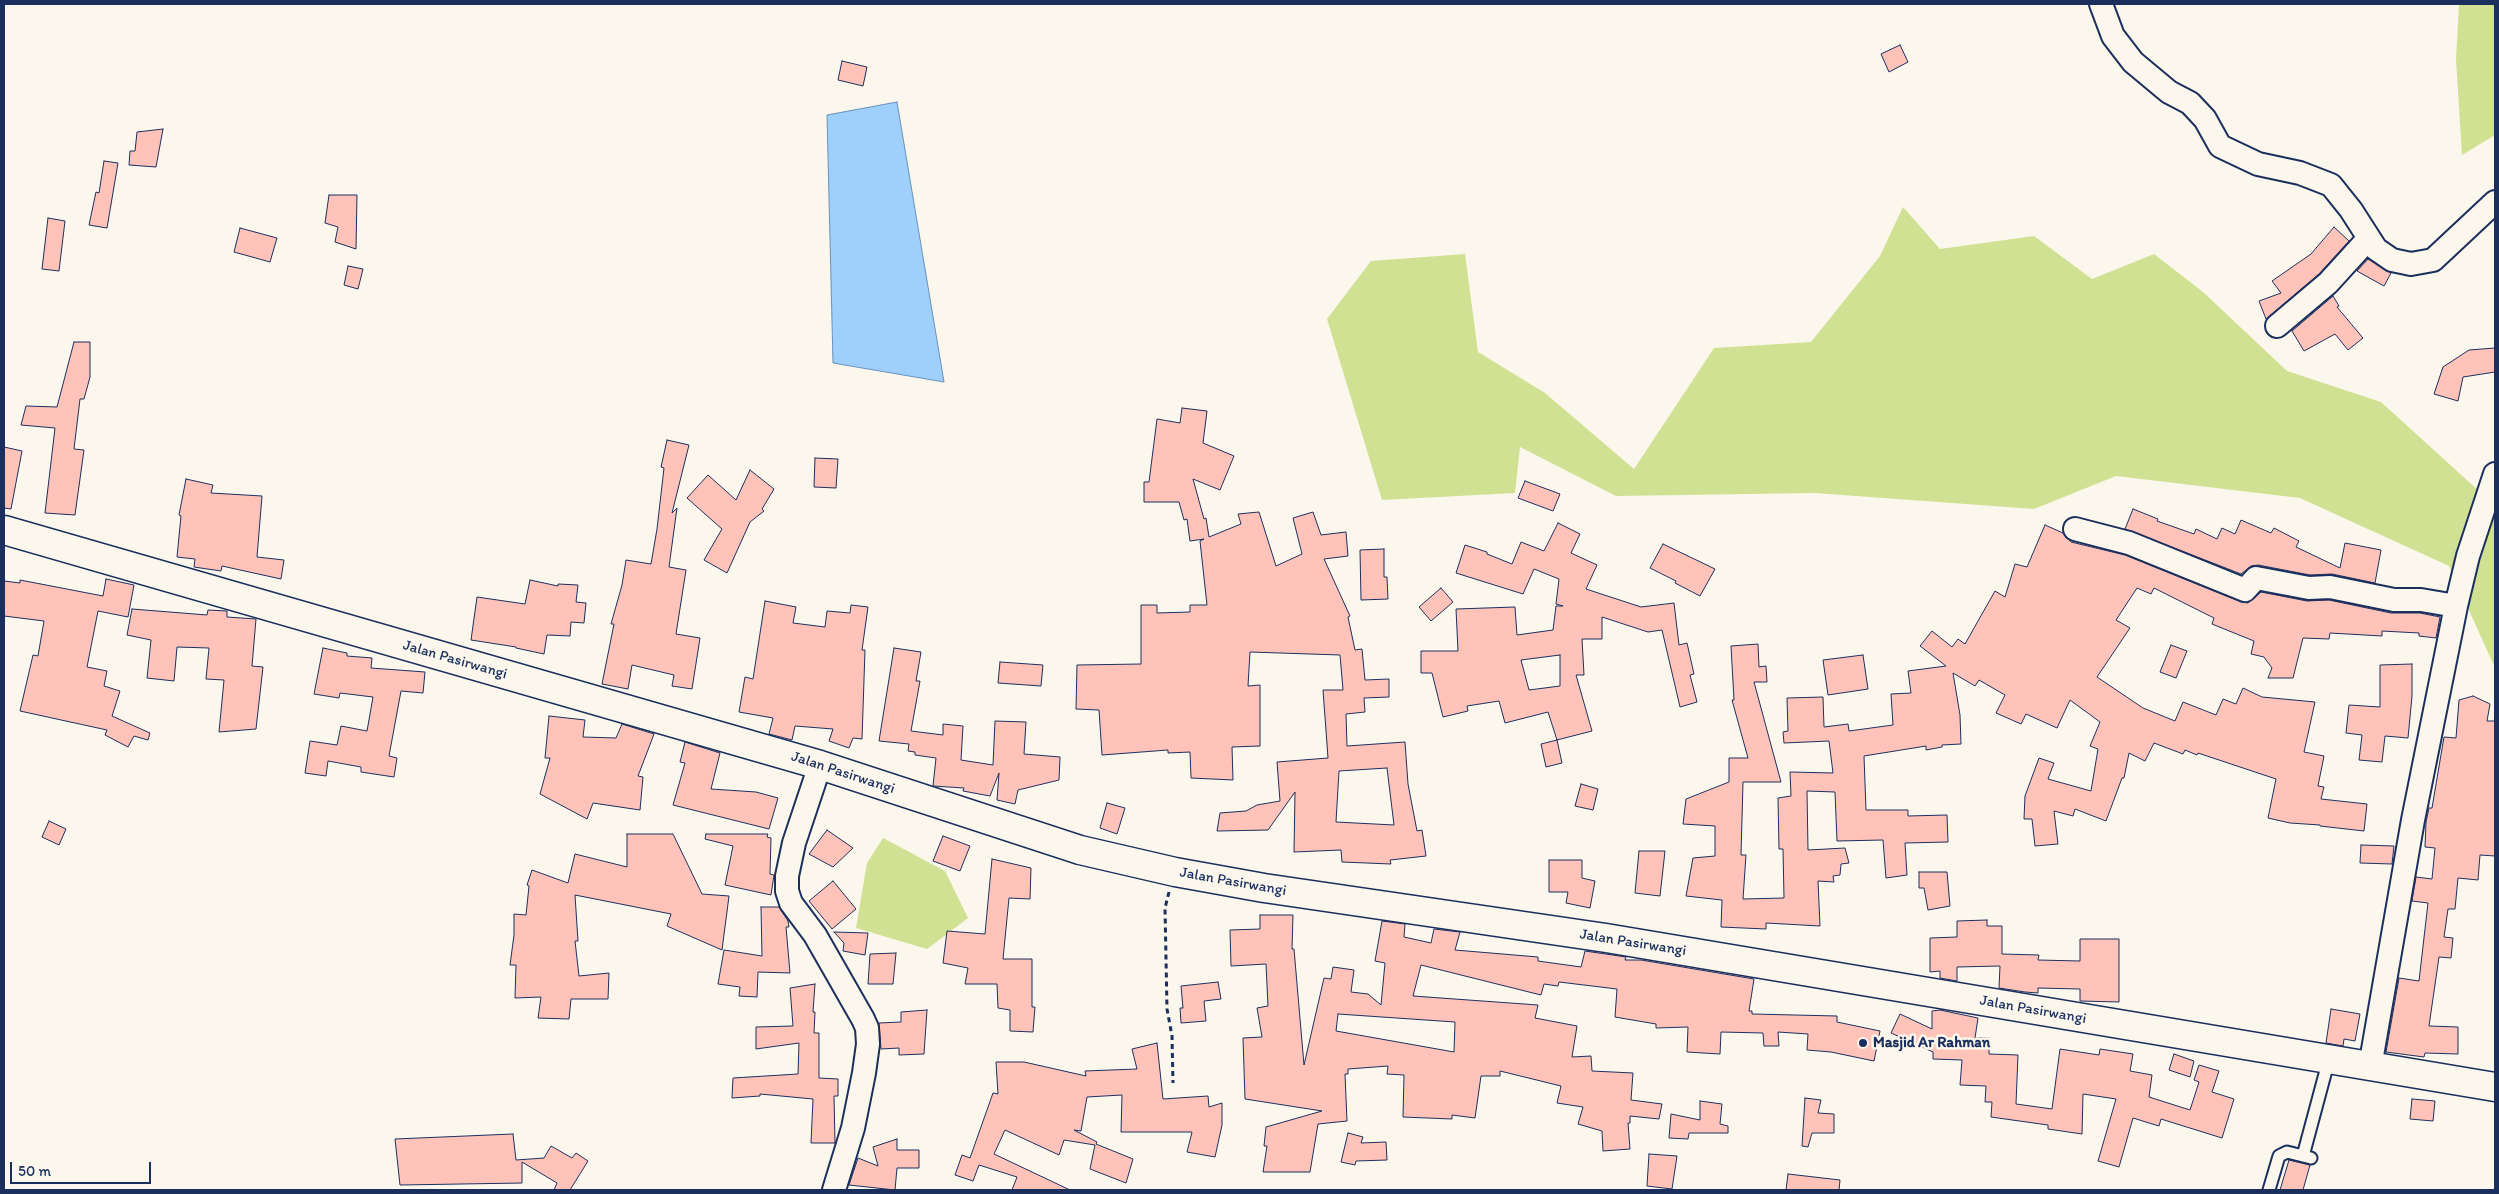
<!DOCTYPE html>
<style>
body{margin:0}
#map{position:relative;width:2499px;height:1194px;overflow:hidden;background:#fbf7ec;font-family:Itim,sans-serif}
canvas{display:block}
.frame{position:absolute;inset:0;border:5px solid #1b2f5e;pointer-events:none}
.scale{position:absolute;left:10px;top:1162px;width:141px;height:22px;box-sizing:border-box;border:2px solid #1b2f5e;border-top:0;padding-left:6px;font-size:15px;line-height:18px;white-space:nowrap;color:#1b2f5e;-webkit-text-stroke:4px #fbf7ec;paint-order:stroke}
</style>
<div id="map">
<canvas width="2499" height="1194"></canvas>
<div class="frame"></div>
<div class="scale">50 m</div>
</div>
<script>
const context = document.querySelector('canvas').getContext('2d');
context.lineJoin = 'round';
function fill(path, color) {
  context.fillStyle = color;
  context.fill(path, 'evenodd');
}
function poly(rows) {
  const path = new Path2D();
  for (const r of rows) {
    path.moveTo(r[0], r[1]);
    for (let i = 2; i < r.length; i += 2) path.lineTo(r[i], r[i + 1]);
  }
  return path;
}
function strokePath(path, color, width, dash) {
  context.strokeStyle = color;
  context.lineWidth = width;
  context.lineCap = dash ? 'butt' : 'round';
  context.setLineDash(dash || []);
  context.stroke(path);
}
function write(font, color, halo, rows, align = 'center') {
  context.font = font + ' Itim,sans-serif';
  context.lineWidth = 5;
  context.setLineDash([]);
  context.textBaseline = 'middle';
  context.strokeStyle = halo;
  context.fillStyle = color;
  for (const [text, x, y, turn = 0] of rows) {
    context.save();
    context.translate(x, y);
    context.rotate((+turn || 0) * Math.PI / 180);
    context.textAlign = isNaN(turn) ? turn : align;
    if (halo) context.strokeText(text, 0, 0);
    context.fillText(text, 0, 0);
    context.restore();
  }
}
fill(poly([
 [2459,4,2495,4,2495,135,2462,155,2456,59],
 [1903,207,1940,249,2034,236,2092,279,2154,254,2203,292,2287,371,2381,402,2480,492,2495,495,2495,668,2449,566,2300,498,2116,476,2034,509,1815,493,1616,496,1520,447,1515,493,1382,500,1327,319,1371,261,1465,254,1478,352,1545,393,1634,469,1714,348,1811,342,1880,256],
 [883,838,945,871,968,918,927,949,856,928,867,863]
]), '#d1e194');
const water = poly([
 [897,102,944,382,833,363,827,115,897,102]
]);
fill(water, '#9ed0fb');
strokePath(water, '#6a90bc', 1);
const building = poly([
 [1900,45,1908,62,1889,72,1881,54,1900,45],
 [842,61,867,67,863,86,838,80,842,61],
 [163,129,156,167,129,165,130,151,135,151,137,132,163,129],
 [104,161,118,163,107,228,89,225,96,192,99,193,104,161],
 [329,195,357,195,356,249,335,242,338,227,325,223,329,195],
 [48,218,65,221,59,271,42,269,48,218],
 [2334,227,2349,241,2319,274,2266,319,2259,301,2281,293,2272,281,2311,254,2334,227],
 [240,228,277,238,270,262,234,252,240,228],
 [2368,259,2391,273,2384,286,2357,271,2368,259],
 [348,266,363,269,358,289,344,285,348,266],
 [2333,296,2339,306,2337,307,2363,338,2348,350,2335,334,2304,351,2292,331,2333,296],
 [74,342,90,342,90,377,84,399,80,399,74,449,84,450,75,515,45,513,55,428,21,425,26,406,57,407,74,342],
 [2495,348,2495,372,2463,377,2458,401,2434,394,2443,367,2469,350,2495,348],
 [1182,408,1207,411,1203,443,1234,456,1220,490,1193,479,1204,519,1206,518,1209,537,1241,524,1238,514,1259,512,1276,566,1302,554,1293,518,1313,512,1321,535,1346,532,1348,556,1324,559,1350,616,1348,617,1355,650,1362,649,1365,680,1389,679,1389,697,1364,698,1365,712,1346,714,1347,746,1405,742,1408,784,1417,831,1422,830,1426,856,1390,860,1391,864,1342,862,1341,850,1294,852,1295,792,1268,830,1217,831,1220,813,1246,811,1257,805,1280,801,1277,762,1328,758,1323,690,1343,690,1340,655,1250,652,1248,686,1260,685,1260,746,1232,747,1233,780,1191,778,1190,752,1168,753,1168,750,1102,755,1099,710,1076,709,1077,665,1141,664,1141,605,1157,605,1157,613,1190,612,1190,605,1207,605,1200,541,1204,539,1190,541,1187,519,1184,520,1179,502,1144,502,1144,482,1149,482,1157,419,1180,423,1182,408],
 [1387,768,1394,825,1336,822,1339,771,1387,768],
 [667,440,689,445,672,513,677,508,669,567,686,570,676,634,700,638,692,689,672,686,674,675,632,665,628,689,602,684,614,624,611,624,622,585,626,560,651,564,657,529,664,468,661,467,667,440],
 [4,447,22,451,11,509,4,508,4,447],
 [815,458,838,459,836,488,814,487,815,458],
 [750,470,774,489,762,509,764,511,750,522,727,573,704,560,722,529,687,498,708,475,736,500,750,470],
 [186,479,213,485,211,493,262,496,257,557,284,560,281,579,222,566,221,571,194,567,195,559,177,557,181,516,179,515,186,479],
 [1525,481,1560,494,1553,511,1518,498,1525,481],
 [2133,509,2158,519,2157,521,2194,534,2196,529,2217,539,2222,528,2235,534,2241,520,2271,533,2274,528,2299,541,2296,547,2340,568,2345,543,2381,550,2375,583,2332,574,2310,575,2258,565,2251,566,2241,574,2125,529,2133,509],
 [1558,523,1580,534,1571,553,1597,565,1586,589,1641,607,1674,603,1679,645,1687,643,1694,674,1690,675,1697,702,1680,707,1662,630,1648,632,1602,617,1602,639,1582,639,1584,675,1576,675,1592,731,1557,740,1548,712,1505,723,1499,701,1467,706,1468,711,1443,717,1432,673,1421,673,1421,651,1458,651,1456,609,1515,607,1517,635,1553,630,1556,606,1563,606,1556,604,1559,579,1534,569,1523,594,1456,573,1465,545,1487,552,1487,554,1512,564,1521,542,1544,551,1558,523],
 [1560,655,1560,686,1529,690,1521,660,1560,655],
 [2045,525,2063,533,2071,542,2125,555,2241,602,2248,603,2261,592,2307,601,2329,600,2391,613,2420,613,2440,617,2436,638,2419,636,2419,633,2382,631,2382,636,2330,633,2329,639,2303,638,2293,678,2268,678,2272,668,2264,657,2251,654,2254,641,2212,624,2214,618,2154,588,2151,594,2137,588,2116,620,2130,628,2097,677,2143,708,2175,721,2183,702,2216,715,2223,699,2236,704,2243,688,2262,697,2315,702,2304,752,2324,756,2318,786,2324,787,2321,799,2367,804,2364,831,2320,826,2320,825,2290,823,2268,818,2276,779,2198,753,2197,755,2185,750,2183,754,2154,743,2145,761,2129,753,2124,778,2122,778,2106,821,2075,809,2073,816,2054,811,2058,844,2035,846,2032,819,2024,819,2025,796,2039,758,2054,763,2048,779,2091,791,2098,749,2090,746,2100,722,2070,700,2057,728,2026,714,2021,724,1996,713,2005,695,1979,680,1975,686,1953,673,1960,715,1961,744,1942,745,1942,747,1926,750,1926,746,1864,756,1866,810,1908,810,1908,816,1947,815,1948,842,1905,843,1907,875,1886,878,1883,840,1837,841,1835,792,1807,791,1808,850,1845,848,1849,863,1841,864,1840,875,1833,876,1834,882,1818,881,1820,926,1766,923,1766,929,1721,927,1722,900,1686,896,1693,858,1715,856,1715,826,1683,824,1686,799,1729,782,1729,758,1748,758,1732,700,1734,700,1731,646,1758,644,1759,667,1766,666,1767,682,1754,682,1781,782,1743,782,1741,855,1746,855,1743,899,1784,898,1783,849,1779,849,1778,798,1791,796,1790,772,1833,773,1829,741,1784,743,1783,732,1788,731,1787,698,1823,697,1824,727,1848,724,1849,731,1893,725,1891,694,1911,693,1908,671,1946,666,1920,646,1932,631,1952,647,1958,639,1965,644,1995,591,2005,597,2015,564,2027,567,2045,525],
 [1663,544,1715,569,1700,596,1675,583,1676,581,1650,568,1663,544],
 [1384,549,1384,577,1387,577,1388,599,1361,600,1360,550,1384,549],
 [106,579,134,585,128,617,98,611,87,667,107,671,104,686,120,691,112,716,150,733,148,740,134,736,128,747,105,735,107,730,20,711,33,655,38,656,44,621,4,616,4,581,20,583,20,580,103,596,106,579],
 [530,580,558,586,558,584,578,585,576,602,586,603,584,623,571,622,570,636,547,635,544,654,516,648,516,647,471,640,477,597,525,604,530,580],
 [1441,588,1453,602,1431,621,1419,607,1441,588],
 [765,601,796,607,793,623,825,627,827,611,850,613,851,605,868,607,862,650,865,650,862,739,853,738,849,748,829,741,833,729,795,726,792,740,769,734,773,718,739,712,745,677,753,679,765,601],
 [132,609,207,615,208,610,227,611,227,617,256,619,252,666,263,667,256,729,219,732,224,680,206,679,209,648,177,647,174,681,147,678,151,640,127,635,132,609],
 [2171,645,2187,651,2176,678,2160,672,2171,645],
 [323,648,347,653,347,656,372,658,371,668,425,672,423,693,401,691,389,756,397,758,394,777,361,772,361,767,328,761,326,776,305,773,310,741,337,745,341,726,367,731,373,697,340,693,339,698,314,694,323,648],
 [894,648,921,652,916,681,920,681,911,731,943,735,943,724,963,726,961,760,993,765,995,721,1026,722,1024,754,1060,757,1059,780,1018,790,1015,804,997,800,999,773,990,796,963,791,964,788,933,786,936,758,915,755,915,752,908,751,909,744,879,741,894,648],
 [1863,655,1868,689,1828,695,1823,660,1863,655],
 [1000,662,1043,665,1041,686,998,683,1000,662],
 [2412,664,2412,696,2408,738,2385,736,2382,762,2359,760,2362,735,2346,733,2349,705,2380,707,2380,665,2412,664],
 [2473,696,2490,704,2487,721,2495,721,2495,856,2480,855,2478,880,2458,878,2455,909,2448,909,2444,937,2453,938,2451,958,2439,957,2429,1026,2458,1027,2458,1054,2425,1053,2424,1057,2386,1052,2399,978,2419,981,2428,903,2412,901,2416,877,2432,879,2435,848,2425,847,2426,822,2429,808,2432,808,2444,737,2456,738,2459,700,2473,696],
 [549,716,585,720,583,737,616,738,622,724,654,734,638,776,643,777,640,810,593,803,587,819,540,794,550,758,545,758,549,716],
 [1557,740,1562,763,1546,767,1541,744,1557,740],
 [685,742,720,753,711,789,756,792,778,798,769,829,673,805,685,763,680,762,685,742],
 [1581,784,1598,789,1593,810,1575,806,1581,784],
 [1107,803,1125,808,1117,834,1100,828,1107,803],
 [49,821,66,829,59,845,42,837,49,821],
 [827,830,853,848,833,867,809,854,827,830],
 [627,834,673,834,702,894,729,896,722,950,667,926,671,914,575,895,578,941,575,941,579,976,609,973,608,999,571,999,569,1019,538,1018,541,997,515,998,516,965,510,965,514,935,514,914,526,915,529,886,527,885,532,870,568,883,575,854,627,867,627,834],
 [706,834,768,834,767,837,771,838,770,874,774,875,771,895,725,885,733,846,705,839,706,834],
 [943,836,970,846,960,871,933,861,943,836],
 [2361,845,2394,846,2392,864,2360,863,2361,845],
 [1639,851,1665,851,1660,896,1635,893,1639,851],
 [992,859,1031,868,1030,899,1009,898,1003,959,1032,959,1032,1007,1035,1007,1033,1032,1010,1031,1010,1010,998,1008,997,984,965,984,968,968,943,963,947,931,985,934,992,859],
 [1549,860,1582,860,1582,878,1595,881,1590,908,1566,903,1568,892,1549,892,1549,860],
 [1919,872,1947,872,1950,906,1928,910,1924,888,1919,888,1919,872],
 [833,881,856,909,832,929,809,901,833,881],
 [761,907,779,907,788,921,789,927,786,927,790,973,758,972,757,997,739,996,740,987,718,984,724,950,762,956,761,907],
 [1260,915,1293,915,1292,949,1294,949,1304,1065,1324,978,1331,979,1333,967,1354,970,1351,992,1368,994,1381,1005,1385,963,1375,961,1382,921,1405,924,1404,937,1431,943,1434,929,1460,932,1455,950,1538,957,1538,961,1581,967,1585,951,1626,957,1625,960,1641,960,1754,979,1749,1011,1752,1011,1752,1014,1837,1016,1837,1022,1880,1031,1874,1061,1831,1052,1807,1050,1808,1034,1778,1032,1779,1046,1764,1046,1763,1033,1721,1032,1720,1054,1687,1052,1688,1027,1656,1028,1656,1024,1615,1017,1617,989,1559,982,1558,986,1544,984,1541,995,1421,965,1413,996,1538,1005,1535,1018,1577,1026,1572,1057,1591,1056,1592,1071,1633,1073,1631,1100,1662,1104,1659,1119,1630,1116,1630,1123,1628,1123,1630,1149,1603,1151,1602,1131,1578,1124,1583,1107,1557,1103,1561,1086,1500,1071,1500,1076,1481,1076,1475,1118,1452,1115,1452,1119,1403,1117,1404,1075,1387,1074,1388,1066,1348,1069,1348,1074,1345,1074,1347,1121,1318,1124,1310,1172,1263,1172,1267,1146,1264,1146,1266,1127,1322,1111,1245,1099,1243,1038,1262,1037,1257,1008,1268,1006,1266,964,1231,966,1230,930,1260,929,1260,915],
 [1338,1014,1455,1022,1454,1052,1336,1031,1338,1014],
 [1987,920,1987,926,2002,926,2002,954,2039,955,2038,960,2080,961,2080,939,2119,939,2119,1002,2080,1001,2080,989,2038,988,2038,993,2025,992,1999,988,2000,966,1957,967,1957,981,1940,978,1940,971,1930,972,1930,938,1957,937,1957,921,1987,920],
 [834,932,868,933,865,955,843,951,844,943,834,932],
 [896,953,893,984,868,984,870,954,896,953],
 [1218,982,1221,999,1204,1001,1206,1021,1181,1023,1180,1008,1183,1008,1181,986,1218,982],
 [815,984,813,1012,815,1012,814,1033,819,1033,819,1078,838,1079,838,1096,834,1096,835,1143,811,1143,813,1099,760,1094,760,1096,732,1098,733,1078,798,1074,799,1043,756,1049,756,1027,793,1026,790,988,815,984],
 [2331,1009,2360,1014,2355,1041,2344,1039,2343,1046,2326,1043,2331,1009],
 [927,1010,924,1054,899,1055,899,1048,881,1049,879,1023,901,1022,901,1012,927,1010],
 [1940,1010,1978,1018,1975,1038,1989,1038,1989,1054,2018,1055,2016,1104,2052,1109,2060,1049,2099,1055,2100,1049,2133,1054,2130,1071,2152,1075,2149,1097,2190,1110,2199,1082,2194,1080,2199,1065,2219,1071,2212,1092,2234,1099,2222,1138,2161,1119,2159,1126,2133,1118,2119,1167,2098,1161,2116,1099,2083,1094,2082,1134,2048,1129,2048,1125,1991,1117,1992,1102,1985,1102,1986,1086,1960,1085,1962,1060,1933,1059,1933,1052,1891,1033,1900,1014,1932,1029,1932,1011,1940,1010],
 [1157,1043,1163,1099,1208,1096,1209,1107,1222,1103,1222,1125,1215,1157,1187,1152,1192,1132,1121,1132,1122,1095,1087,1097,1081,1131,1074,1130,1097,1142,1096,1144,1133,1159,1126,1183,1090,1169,1095,1145,1064,1140,1059,1155,1005,1130,994,1154,1070,1190,1012,1190,1017,1177,979,1165,973,1181,955,1175,962,1155,970,1158,993,1093,998,1094,996,1062,1024,1062,1086,1076,1085,1071,1137,1069,1132,1049,1157,1043],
 [2174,1054,2194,1061,2190,1077,2169,1070,2174,1054],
 [1805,1098,1821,1100,1818,1113,1834,1114,1834,1133,1812,1133,1808,1147,1802,1146,1805,1098],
 [2412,1099,2435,1101,2433,1121,2410,1119,2412,1099],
 [1700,1101,1722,1104,1720,1124,1728,1126,1728,1133,1689,1133,1688,1139,1669,1138,1671,1114,1700,1120,1700,1101],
 [1348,1133,1363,1137,1361,1143,1386,1142,1387,1160,1356,1161,1355,1165,1341,1162,1348,1133],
 [513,1134,516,1160,544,1158,551,1146,572,1158,576,1153,588,1161,570,1190,554,1190,557,1183,522,1162,522,1183,400,1185,395,1139,513,1134],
 [897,1139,897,1150,919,1150,919,1168,897,1168,895,1190,849,1185,858,1158,878,1166,873,1147,897,1139],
 [1649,1154,1677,1156,1672,1189,1647,1186,1649,1154],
 [2289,1160,2310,1165,2303,1190,2280,1190,2289,1160],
 [1788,1174,1840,1180,1839,1190,1786,1190,1788,1174]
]);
fill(building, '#ffc3ba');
strokePath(building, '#1b2f5e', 1);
const lane = poly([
 [2303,1156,2329,1059],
 [2269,1190,2279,1156,2287,1152,2311,1158]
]);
const street = poly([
 [2101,4,2113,36,2133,62,2169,92,2190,103,2205,119,2220,146,2258,164,2300,173,2331,185,2351,210,2376,249,2392,260,2411,264,2433,260,2495,202],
 [2277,326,2328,283,2369,238],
 [2075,529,2129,543,2245,590,2256,578,2309,588,2330,587,2394,600,2421,600,2456,606],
 [820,765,794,843,787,876,787,891,791,903,815,935,863,1019,867,1028,868,1044,864,1073,853,1128,834,1190],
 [2370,1067,2413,820,2456,606,2468,556,2495,474]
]);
const secondary = poly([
 [4,530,820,765,1080,850,1175,872,1264,888,1606,938,2495,1087]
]);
strokePath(lane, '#1b2f5e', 15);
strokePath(street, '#1b2f5e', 26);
strokePath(secondary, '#1b2f5e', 31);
strokePath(poly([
 [1169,892,1165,908,1167,1009,1172,1036,1173,1083]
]), '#1b2f5e', 3, [5, 4]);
strokePath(lane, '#fbf7ec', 11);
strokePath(street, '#fbf7ec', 22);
strokePath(secondary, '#fbf7ec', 28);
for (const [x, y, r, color] of [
 [1863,1043,5,"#1b2f5e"]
]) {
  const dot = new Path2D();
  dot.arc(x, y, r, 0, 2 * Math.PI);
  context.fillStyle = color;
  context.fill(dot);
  strokePath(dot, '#fbf7ec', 2);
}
write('15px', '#1b2f5e', '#fbf7ec', [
 ["Jalan Pasirwangi",455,660,16],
 ["Jalan Pasirwangi",843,773,18],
 ["Jalan Pasirwangi",1233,882,10],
 ["Jalan Pasirwangi",1633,943,9],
 ["Jalan Pasirwangi",2033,1010,10]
]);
write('bold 15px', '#1b2f5e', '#fbf7ec', [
 ["Masjid Ar Rahman",1873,1043]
], 'left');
</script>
